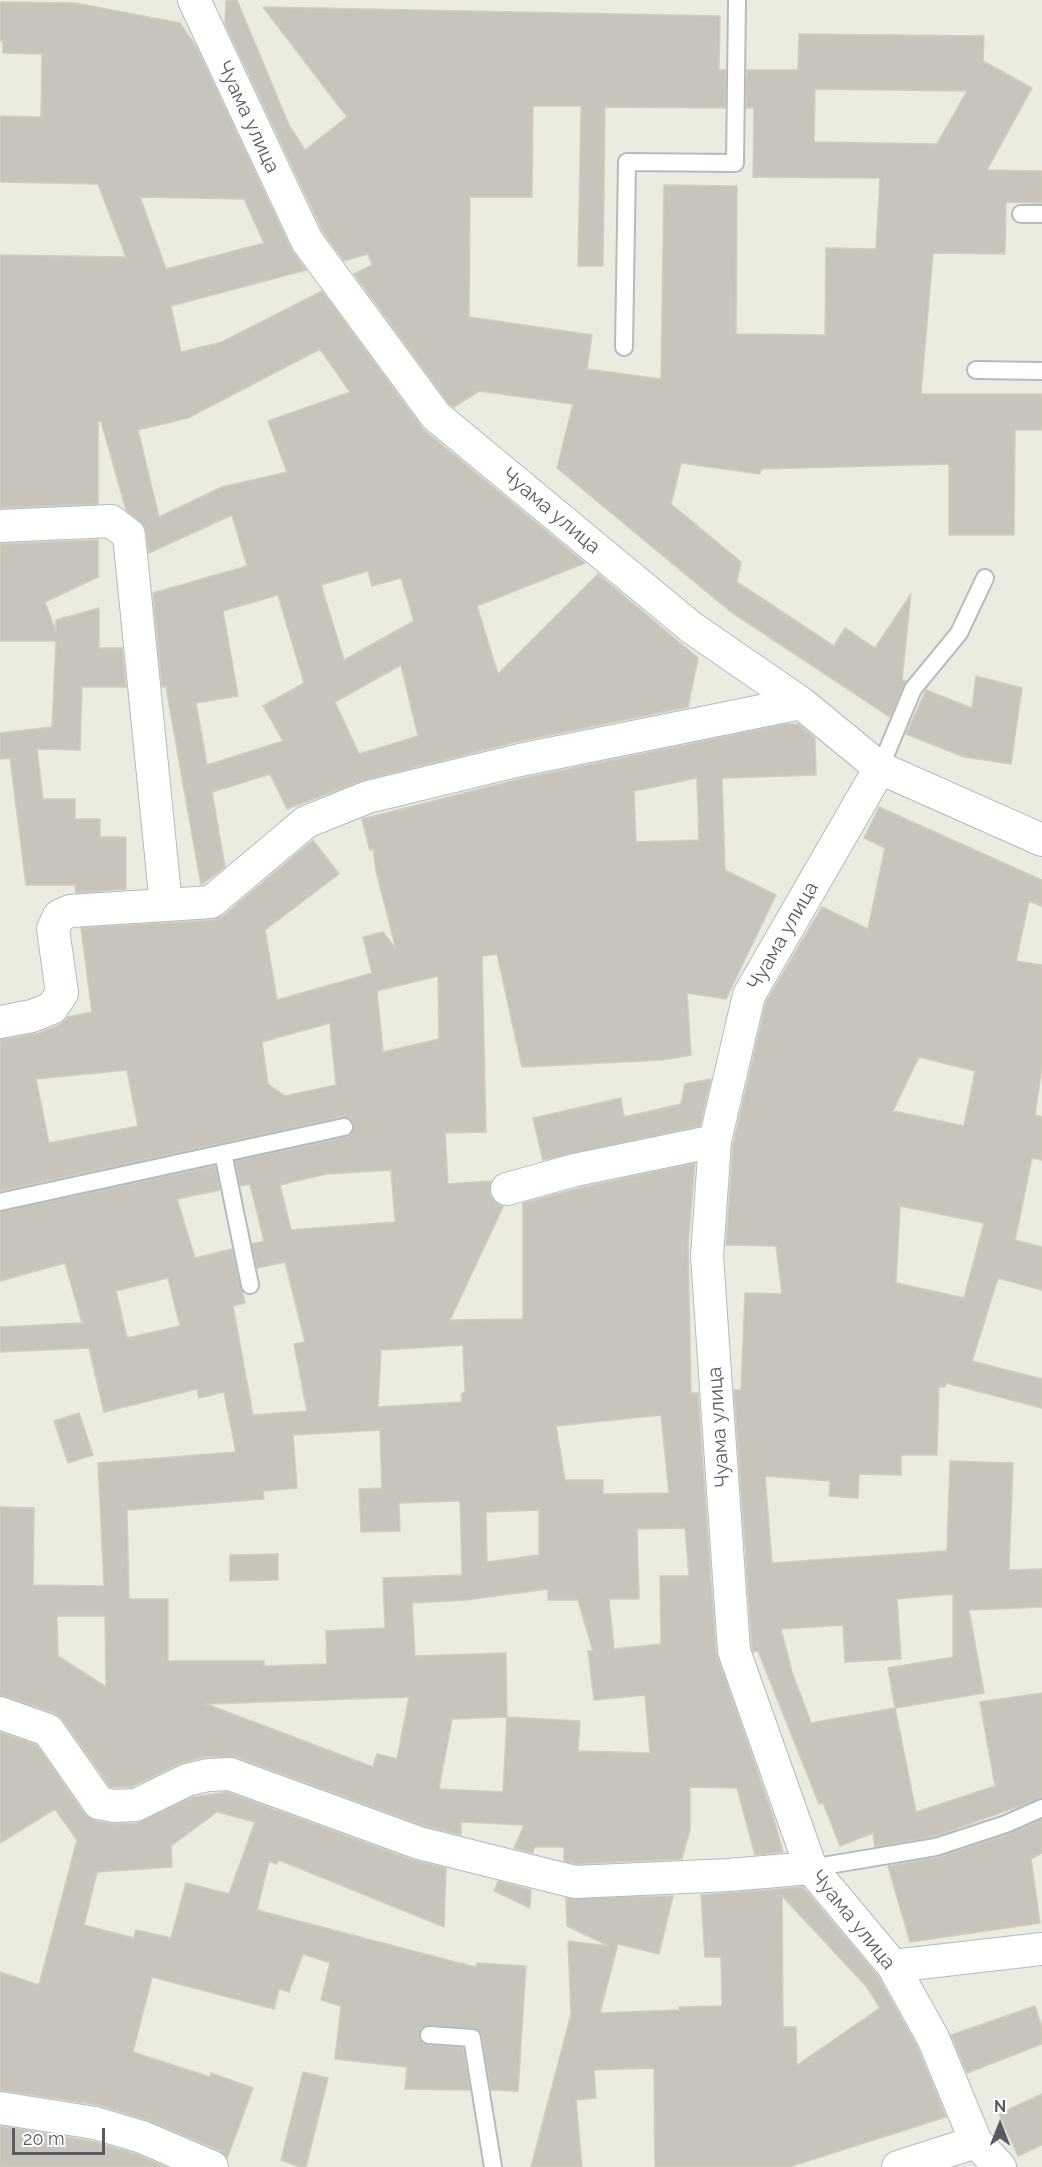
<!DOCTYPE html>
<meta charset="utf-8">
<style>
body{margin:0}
#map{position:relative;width:1042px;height:2167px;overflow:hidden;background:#ecebdf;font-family:Raleway,sans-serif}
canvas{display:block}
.north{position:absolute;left:970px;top:2095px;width:60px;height:60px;-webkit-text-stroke:4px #fff;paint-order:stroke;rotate:0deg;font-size:16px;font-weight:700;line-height:24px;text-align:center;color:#585b61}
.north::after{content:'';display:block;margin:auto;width:21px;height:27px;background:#585b61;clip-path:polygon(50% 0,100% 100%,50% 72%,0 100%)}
.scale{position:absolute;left:12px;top:2128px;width:93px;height:27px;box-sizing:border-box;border:3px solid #585b61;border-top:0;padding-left:8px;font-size:18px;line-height:21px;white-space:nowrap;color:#585b61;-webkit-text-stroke:4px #fff;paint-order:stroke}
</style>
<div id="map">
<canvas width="1042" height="2167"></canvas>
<div class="north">N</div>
<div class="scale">20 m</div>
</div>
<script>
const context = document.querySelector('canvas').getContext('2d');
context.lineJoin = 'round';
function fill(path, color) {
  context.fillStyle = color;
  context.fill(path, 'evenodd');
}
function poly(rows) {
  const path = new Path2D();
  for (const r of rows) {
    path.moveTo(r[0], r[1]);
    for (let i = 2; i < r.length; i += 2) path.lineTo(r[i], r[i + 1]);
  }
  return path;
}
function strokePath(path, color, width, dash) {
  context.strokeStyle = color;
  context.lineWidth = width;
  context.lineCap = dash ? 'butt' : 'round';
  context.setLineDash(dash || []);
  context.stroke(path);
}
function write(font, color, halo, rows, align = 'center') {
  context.font = font + ' Raleway,sans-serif';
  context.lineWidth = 6;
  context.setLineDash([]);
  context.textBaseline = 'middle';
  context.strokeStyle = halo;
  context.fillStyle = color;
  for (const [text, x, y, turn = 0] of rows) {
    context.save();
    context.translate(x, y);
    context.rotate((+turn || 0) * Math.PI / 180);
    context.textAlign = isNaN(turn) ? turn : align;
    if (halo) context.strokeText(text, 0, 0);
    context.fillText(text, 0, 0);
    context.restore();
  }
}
const building = poly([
 [226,0,237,0,289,125,305,150,347,117,263,7,720,16,719,70,726,70,725,108,605,107,603,266,578,266,581,106,533,106,532,197,470,197,469,317,592,335,587,369,661,379,664,185,737,186,736,334,825,335,826,248,876,249,880,178,753,177,754,108,746,108,747,70,798,70,799,34,984,36,983,61,1032,88,987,170,1042,171,1042,203,1006,202,1005,254,933,253,921,394,1042,394,1042,430,1015,430,1014,535,949,535,949,464,761,469,760,474,681,463,671,504,741,562,737,582,834,646,845,628,875,648,911,594,902,680,906,681,890,717,731,612,557,468,573,404,479,391,454,407,449,404,354,274,372,265,368,254,344,261,323,232,225,24,226,0],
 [815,89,967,91,937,144,814,142,815,89],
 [0,2,75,3,180,23,197,48,291,249,306,270,171,306,181,352,222,342,322,291,424,430,585,563,477,606,498,674,598,574,698,658,688,707,516,742,364,780,287,809,270,774,212,792,225,867,201,885,166,687,162,687,153,593,247,566,232,515,149,553,145,527,126,510,101,421,98,422,98,504,0,508,0,255,126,257,98,184,0,182,0,116,41,117,42,54,3,53,3,41,0,41,0,2],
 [140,197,244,199,264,243,166,269,140,197],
 [320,349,350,392,268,421,287,472,222,487,159,517,138,430,188,418,320,349],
 [368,571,372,586,401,578,414,621,344,660,321,585,368,571],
 [278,595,304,683,263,706,283,741,207,765,196,703,238,696,223,611,278,595],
 [401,665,418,736,359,754,335,702,401,665],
 [98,540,98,577,45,602,56,632,56,620,99,608,99,648,122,648,126,687,82,687,80,750,37,749,43,799,75,799,75,819,100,819,100,837,126,837,126,889,76,893,75,885,26,885,10,758,0,759,0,733,52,727,56,641,0,641,0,544,98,540],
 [976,676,1022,688,1011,764,964,757,906,734,926,690,972,708,976,676],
 [786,724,798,724,815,738,816,775,722,778,725,870,776,895,726,999,687,993,691,1055,662,1060,522,1067,497,954,482,956,486,1132,445,1133,448,1184,491,1181,490,1194,495,1202,503,1207,450,1320,523,1319,523,1203,579,1188,695,1163,688,1245,691,1393,698,1393,716,1652,774,1819,783,1852,755,1855,737,1788,690,1787,690,1829,682,1859,577,1864,564,1861,564,1847,534,1847,533,1853,514,1848,524,1825,461,1822,461,1835,424,1826,236,1757,204,1757,179,1764,131,1787,110,1787,62,1719,54,1713,0,1695,0,1507,34,1508,33,1585,104,1586,98,1463,236,1452,224,1392,199,1398,197,1389,104,1412,89,1348,0,1352,0,1327,82,1323,65,1263,0,1281,0,1212,215,1166,220,1190,177,1199,195,1258,232,1249,245,1303,233,1306,253,1415,307,1411,294,1344,305,1342,285,1262,257,1268,252,1244,264,1241,250,1184,240,1186,235,1161,346,1137,351,1134,354,1125,351,1120,342,1117,0,1191,0,1040,39,1033,59,1025,68,1017,92,1012,81,928,213,920,223,916,313,840,339,874,265,930,277,1000,372,973,363,937,383,932,396,949,376,871,373,848,370,851,362,819,524,778,786,724],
 [697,778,699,840,636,842,634,791,697,778],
 [438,976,439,1039,383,1052,377,991,438,976],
 [330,1023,336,1085,285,1096,268,1084,262,1042,330,1023],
 [127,1070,138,1126,49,1143,36,1079,127,1070],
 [391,1170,395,1222,291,1230,280,1185,326,1174,391,1170],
 [168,1278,180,1326,127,1338,116,1291,168,1278],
 [463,1345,465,1392,461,1394,462,1402,378,1407,381,1350,463,1345],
 [661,1415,669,1493,603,1494,603,1480,565,1480,556,1426,661,1415],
 [380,1430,382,1488,359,1489,361,1532,400,1531,399,1503,460,1501,462,1575,383,1578,385,1628,326,1631,327,1664,264,1666,264,1661,168,1661,168,1599,129,1599,127,1510,264,1499,263,1491,297,1488,293,1435,380,1430],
 [539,1510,539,1555,487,1562,486,1512,539,1510],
 [685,1528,689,1576,660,1576,661,1644,614,1649,609,1599,639,1599,637,1529,685,1528],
 [548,1589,548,1600,578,1600,593,1651,588,1651,594,1700,645,1695,650,1753,578,1751,580,1721,507,1717,506,1653,415,1656,412,1603,466,1600,548,1589],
 [57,1616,105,1616,106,1687,58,1656,57,1616],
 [409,1697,397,1759,377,1754,373,1767,206,1704,409,1697],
 [507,1717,503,1792,439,1789,452,1719,507,1717],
 [879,807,1042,880,1042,906,1029,901,1016,961,1042,965,1042,1067,1035,1115,1042,1117,1042,1160,1032,1158,1015,1240,1042,1247,1042,1290,998,1278,972,1361,1042,1379,1042,1408,946,1383,945,1387,939,1387,937,1455,901,1455,901,1475,859,1474,858,1498,829,1496,830,1481,765,1476,772,1563,947,1551,950,1461,1013,1463,1009,1570,1042,1569,1042,1607,969,1610,984,1693,895,1708,916,1812,995,1786,980,1702,1042,1693,1042,1798,933,1837,875,1847,873,1833,840,1846,823,1803,819,1804,758,1651,753,1652,752,1647,734,1390,741,1390,745,1293,782,1294,776,1246,726,1245,733,1144,766,1002,822,907,868,929,885,848,864,838,879,807],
 [919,1057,975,1071,964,1126,893,1111,919,1057],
 [900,1206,984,1223,964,1298,896,1283,900,1206],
 [953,1594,953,1657,888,1668,895,1708,811,1723,792,1672,781,1629,843,1625,845,1662,901,1659,897,1599,953,1594],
 [711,1079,700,1126,543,1160,533,1118,621,1098,624,1117,681,1104,685,1084,711,1079],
 [79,1413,93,1455,68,1463,54,1421,79,1413],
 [278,1554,278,1580,230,1581,230,1555,278,1554],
 [0,1732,37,1745,84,1813,95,1821,115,1824,137,1823,193,1797,227,1792,413,1860,446,1868,444,1927,279,1860,277,1864,269,1861,257,1910,459,1963,459,1966,460,1963,476,1967,477,1963,526,1966,518,2091,491,2090,482,2036,473,2028,429,2025,421,2029,419,2035,423,2043,428,2045,463,2048,470,2090,405,2089,407,2067,335,2059,341,2006,321,2000,330,1963,303,1954,289,1992,279,1989,274,2009,152,1977,133,2052,210,2077,211,2073,253,2088,227,2159,219,2150,147,2120,98,2105,0,2090,0,1972,39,1985,77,1840,55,1809,0,1843,0,1732],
 [217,1812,255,1822,229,1894,186,1883,171,1938,136,1930,134,1938,84,1925,97,1872,172,1867,171,1846,217,1812],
 [1042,1819,1042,1853,1031,1859,1040,1923,910,1942,888,1866,939,1857,1009,1834,1042,1819],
 [498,1881,531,1890,530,1908,494,1891,498,1881],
 [803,1887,878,1976,917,2046,946,2117,789,2167,655,2167,654,2068,594,2070,596,2098,576,2100,582,2167,531,2167,571,2014,568,1941,609,1946,567,1926,566,1898,673,1896,659,1954,618,1944,600,2013,679,2010,679,2007,722,2006,721,1957,705,1957,701,1895,803,1887],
 [782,1896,866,1986,880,2008,797,2065,796,2027,783,2027,782,1896],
 [1035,2006,1042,2027,1042,2044,967,2073,951,2035,1035,2006],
 [303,2072,328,2078,306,2167,300,2167,281,2160,303,2072],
 [1042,2094,1042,2145,1018,2156,999,2114,1042,2094],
 [0,2126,91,2141,136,2154,166,2167,0,2167,0,2126]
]);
fill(building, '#c7c4bc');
strokePath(building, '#d1cdbd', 1.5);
const lane = poly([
 [1021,214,1042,214],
 [624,347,627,162,735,163,737,0],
 [976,370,1042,371],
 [880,768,913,689,959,633,985,578],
 [223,1153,250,1285],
 [0,1202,344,1127],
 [811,1868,936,1847,1006,1824,1042,1808],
 [429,2035,472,2038,493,2167]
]);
const street = poly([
 [194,0,307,241,436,416,692,628,801,703,880,768,749,995,715,1141,707,1256,734,1651,811,1868,893,1966,933,2038,976,2142,1000,2167],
 [0,526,111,521,129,535,166,905,211,902,306,822,368,797,520,760,801,703],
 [880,768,1042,840],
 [0,1022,32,1016,52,1008,62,993,53,929,59,916,70,911,166,905],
 [507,1189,575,1170,715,1141],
 [0,1713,48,1730,99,1803,114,1806,136,1805,187,1780,208,1775,230,1774,419,1843,575,1882,729,1875,811,1868],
 [893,1966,1042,1949],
 [0,2108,95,2123,142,2137,212,2167],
 [898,2167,976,2142]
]);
strokePath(lane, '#b7b9bf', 20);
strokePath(street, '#b7b9bf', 34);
strokePath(lane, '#fff', 16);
strokePath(street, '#fff', 32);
write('20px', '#585b61', '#fff', [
 ["Чуама улица",248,117,65],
 ["Чуама улица",551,511,40],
 ["Чуама улица",783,936,-60],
 ["Чуама улица",719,1427,-94],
 ["Чуама улица",853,1920,51]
]);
</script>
